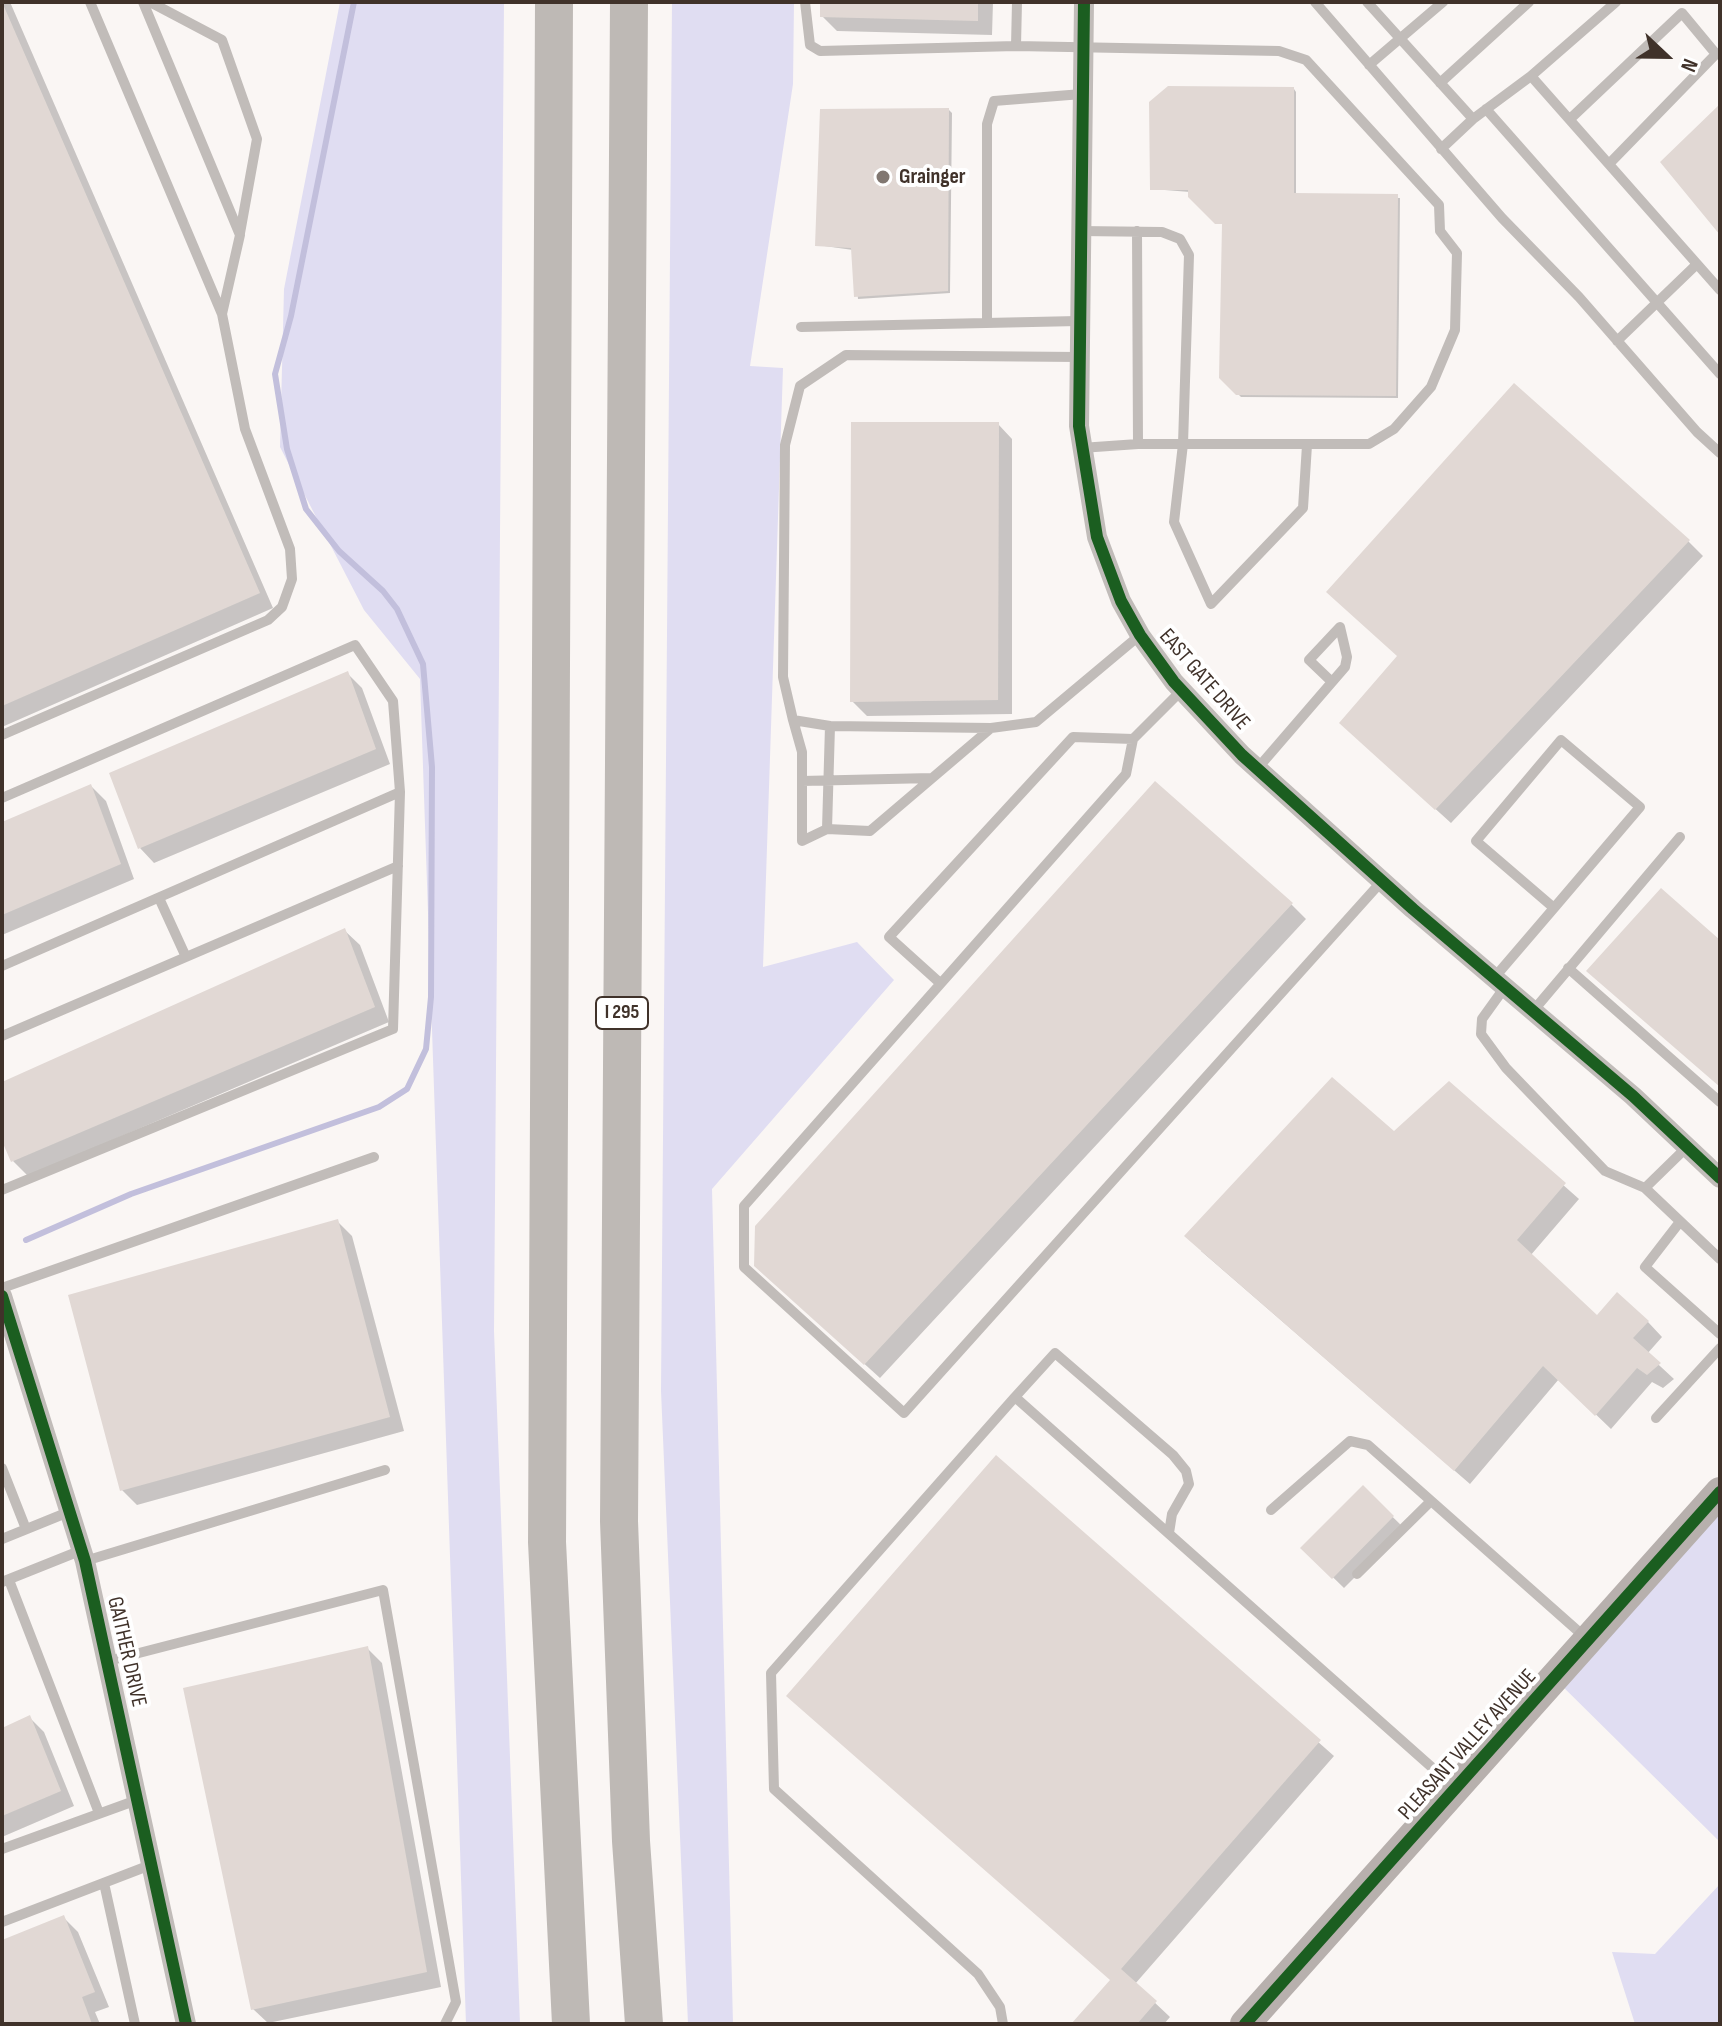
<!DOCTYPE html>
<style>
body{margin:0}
#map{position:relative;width:1722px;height:2026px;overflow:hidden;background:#faf6f4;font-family:"Sofia Sans Condensed",sans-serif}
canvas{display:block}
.frame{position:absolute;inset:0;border:4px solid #40322a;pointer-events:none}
.north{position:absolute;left:1626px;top:16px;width:80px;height:80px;-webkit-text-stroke:6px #fff;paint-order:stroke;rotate:112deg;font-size:22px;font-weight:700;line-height:32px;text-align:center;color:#40322a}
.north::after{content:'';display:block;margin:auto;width:28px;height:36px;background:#40322a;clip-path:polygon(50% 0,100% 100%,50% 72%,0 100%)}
</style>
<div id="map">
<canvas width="1722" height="2026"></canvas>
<div class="frame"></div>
<div class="north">N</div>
</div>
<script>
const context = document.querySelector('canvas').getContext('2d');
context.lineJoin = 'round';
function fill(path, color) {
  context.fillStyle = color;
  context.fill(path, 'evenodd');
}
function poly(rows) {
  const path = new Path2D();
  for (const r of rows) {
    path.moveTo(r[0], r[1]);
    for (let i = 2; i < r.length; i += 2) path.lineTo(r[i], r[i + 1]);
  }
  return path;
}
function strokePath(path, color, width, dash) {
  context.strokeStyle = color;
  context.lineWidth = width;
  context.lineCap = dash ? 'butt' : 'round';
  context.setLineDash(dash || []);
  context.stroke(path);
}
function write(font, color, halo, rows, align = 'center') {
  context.font = font + ' "Sofia Sans Condensed",sans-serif';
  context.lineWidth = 8;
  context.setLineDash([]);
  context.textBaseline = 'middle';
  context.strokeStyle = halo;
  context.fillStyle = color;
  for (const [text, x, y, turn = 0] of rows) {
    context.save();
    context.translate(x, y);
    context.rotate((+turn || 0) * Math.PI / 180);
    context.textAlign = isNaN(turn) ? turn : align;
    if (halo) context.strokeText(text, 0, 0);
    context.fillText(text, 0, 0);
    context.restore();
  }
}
fill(poly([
 [340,2,504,2,494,1331,520,2024,466,2024,420,679,364,610,280,447,284,289],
 [672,2,794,2,793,84,750,366,783,368,763,967,857,942,894,980,712,1189,733,2024,688,2024,661,1391],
 [1720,1487,1720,1842,1551,1675],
 [1720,1884,1720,2024,1635,2024,1612,1952,1655,1954]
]), '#e0ddf2');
fill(poly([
 [2,2,10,2,273,608,2,727],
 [822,2,993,2,992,35,837,31,822,16],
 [1294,89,1296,92,1296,195,1400,198,1398,398,1241,397,1221,377,1224,226,1190,196,1190,192,1152,189],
 [949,110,952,113,950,293,858,299,853,250,817,245],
 [998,424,1012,439,1012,714,867,716,852,701],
 [1688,541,1703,556,1451,823,1356,737],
 [348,674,362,688,390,764,154,863,140,848],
 [91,786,106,801,134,879,2,935,2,824],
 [1291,904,1306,919,880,1378,772,1280],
 [345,931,360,945,389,1022,28,1176,13,1161,2,1136,2,1085],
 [1449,1084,1579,1199,1530,1256,1597,1318,1648,1322,1662,1337,1647,1354,1674,1379,1663,1388,1652,1382,1611,1429,1559,1379,1470,1484,1201,1251,1394,1134],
 [337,1221,352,1236,404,1431,137,1505,122,1490],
 [997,1458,1334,1756,1135,1984,1170,2017,1164,2024,1077,2024,1112,1981],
 [1363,1488,1404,1528,1344,1588,1303,1548],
 [367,1648,382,1663,441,1987,268,2023,253,2009],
 [29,1717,44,1732,74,1806,2,1837,2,1722,5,1729],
 [63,1917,78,1932,109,2007,95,2012,100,2024,2,2024,2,1942]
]), '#0003');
strokePath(poly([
 [26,1240,131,1194,379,1107,407,1089,426,1049,431,997,432,767,423,664,397,609,383,591,339,551,306,509,287,449,275,374,291,316,354,2]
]), '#c2bfdc', 6);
fill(poly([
 [2,2,260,593,2,706],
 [820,2,978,2,978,21,820,17],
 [1168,86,1294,87,1294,193,1398,194,1396,396,1236,395,1219,378,1222,224,1215,224,1188,197,1188,190,1150,190,1149,102],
 [1720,104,1720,235,1660,162],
 [949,108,948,291,854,297,851,248,815,246,820,109],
 [1514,383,1690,540,1435,810,1339,723,1397,656,1326,592],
 [851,422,999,422,998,700,850,702],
 [348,671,376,749,138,849,109,773],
 [1155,781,1293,903,864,1365,754,1266,755,1226],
 [91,784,121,864,2,915,2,822],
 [1661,888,1720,940,1720,1087,1586,971],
 [345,928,375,1007,11,1162,2,1141,2,1082],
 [1332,1077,1394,1131,1449,1081,1566,1183,1517,1240,1597,1315,1617,1292,1649,1321,1633,1338,1661,1363,1647,1375,1637,1368,1595,1416,1543,1366,1454,1471,1184,1236],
 [338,1219,390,1417,120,1491,68,1295],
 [996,1455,1321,1740,1121,1969,1157,2001,1137,2024,1071,2024,1110,1980,786,1696],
 [1363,1485,1394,1516,1332,1579,1300,1548],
 [368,1646,427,1972,251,2010,183,1688],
 [30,1715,61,1791,2,1816,2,1728],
 [64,1915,95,1992,82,1997,92,2024,2,2024,2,1940]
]), '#e1d8d4');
strokePath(poly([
 [143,2,240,235,222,314],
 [150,2,222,40,257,139,240,233],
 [805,2,810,45,820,51,1016,46],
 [1017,2,1016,46,1279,51,1306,60,1439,205,1440,231,1457,253,1455,330,1431,387,1394,429,1369,444,1138,444,1081,448],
 [1315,2,1502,218,1579,297,1697,432,1720,453],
 [1367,2,1473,119,1531,76,1616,2],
 [1369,65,1443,2],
 [1531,76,1720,290],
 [1440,83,1529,2],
 [1486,109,1720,374],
 [1570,119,1682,13,1716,54,1609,164],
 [1441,149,1473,119],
 [1080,231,1162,232,1180,239,1189,255,1183,444,1174,522,1211,604,1303,508,1307,445],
 [1137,231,1138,444],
 [987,323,987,124,994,101,1082,94],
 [801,327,1078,321],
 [1617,341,1697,264],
 [1182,690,1133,739,1126,774,744,1206,744,1267,904,1413,1382,881],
 [793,720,802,752,802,841,827,829],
 [830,726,793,720,783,677,785,445,800,386,846,355,1078,357],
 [991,728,830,726,827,829,870,831,991,728,1036,722,1140,635],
 [2,735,268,620,282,607,292,579,290,549,245,429,222,314,90,2],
 [1257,769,1345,667,1347,657,1340,627,1309,660,1332,682],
 [802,781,932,778],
 [2,798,355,645,393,701,400,792,393,1029,2,1190],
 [159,898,186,957],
 [2,966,400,792],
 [1568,968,1720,1102],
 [1494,978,1554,908,1640,807,1561,740,1476,841,1554,908],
 [940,983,889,937,1073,737,1133,739],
 [1505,987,1482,1019,1481,1034,1506,1068,1605,1171,1645,1188],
 [1533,1011,1680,837],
 [2,1036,398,866],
 [1687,1147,1645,1188,1720,1259],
 [1679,1223,1645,1267,1720,1334],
 [2,1288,374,1157],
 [1015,1397,1055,1353,1173,1455,1186,1471,1189,1484,1172,1514,1169,1533],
 [1656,1418,1720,1348],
 [2,1468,26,1529],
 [1271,1510,1350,1441,1368,1445,1587,1639],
 [2,1539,71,1511],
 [85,1561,385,1470],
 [1357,1574,1431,1501],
 [9,1580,99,1813],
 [2,1582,82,1550],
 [108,1661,383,1590,456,2002,445,2024],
 [2,1849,137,1800],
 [104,1883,135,2024],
 [2,1922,153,1864],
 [1003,2024,1000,2007,978,1974,774,1789,771,1673,1015,1397,1454,1787]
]), '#c1bcb9', 10);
strokePath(poly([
 [1084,2,1079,426,1097,537,1121,601,1140,635,1174,682,1242,755,1413,909,1633,1096,1720,1178],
 [2,1296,85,1561,186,2024]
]), '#c1bcb9', 20);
strokePath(poly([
 [1245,2024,1720,1492]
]), '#b7b0ad', 30);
strokePath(poly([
 [554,2,547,1542,571,2024],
 [629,2,619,1521,631,1841,644,2024]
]), '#beb9b5', 38);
strokePath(poly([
 [1084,2,1079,426,1097,537,1121,601,1140,635,1174,682,1242,755,1413,909,1633,1096,1720,1178],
 [2,1296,85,1561,186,2024],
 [1245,2024,1720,1492]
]), '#1b5e20', 12);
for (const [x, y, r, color] of [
 [883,177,8,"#817771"]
]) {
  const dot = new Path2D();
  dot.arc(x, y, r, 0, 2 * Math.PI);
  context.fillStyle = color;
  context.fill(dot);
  strokePath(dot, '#fff', 3);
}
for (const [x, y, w] of [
 [622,1013,52]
]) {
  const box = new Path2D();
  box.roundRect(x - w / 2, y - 16, w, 32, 6);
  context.fillStyle = '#fff';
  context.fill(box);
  strokePath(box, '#40322a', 2);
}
write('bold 20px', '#40322a', null, [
 ["I 295",622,1013]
]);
write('bold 22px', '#40322a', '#fff', [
 ["Grainger",899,177]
], 'left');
write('22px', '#40322a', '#fff', [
 ["EAST GATE DRIVE",1204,680,49],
 ["GAITHER DRIVE",126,1652,77],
 ["PLEASANT VALLEY AVENUE",1468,1745,-48]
]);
</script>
